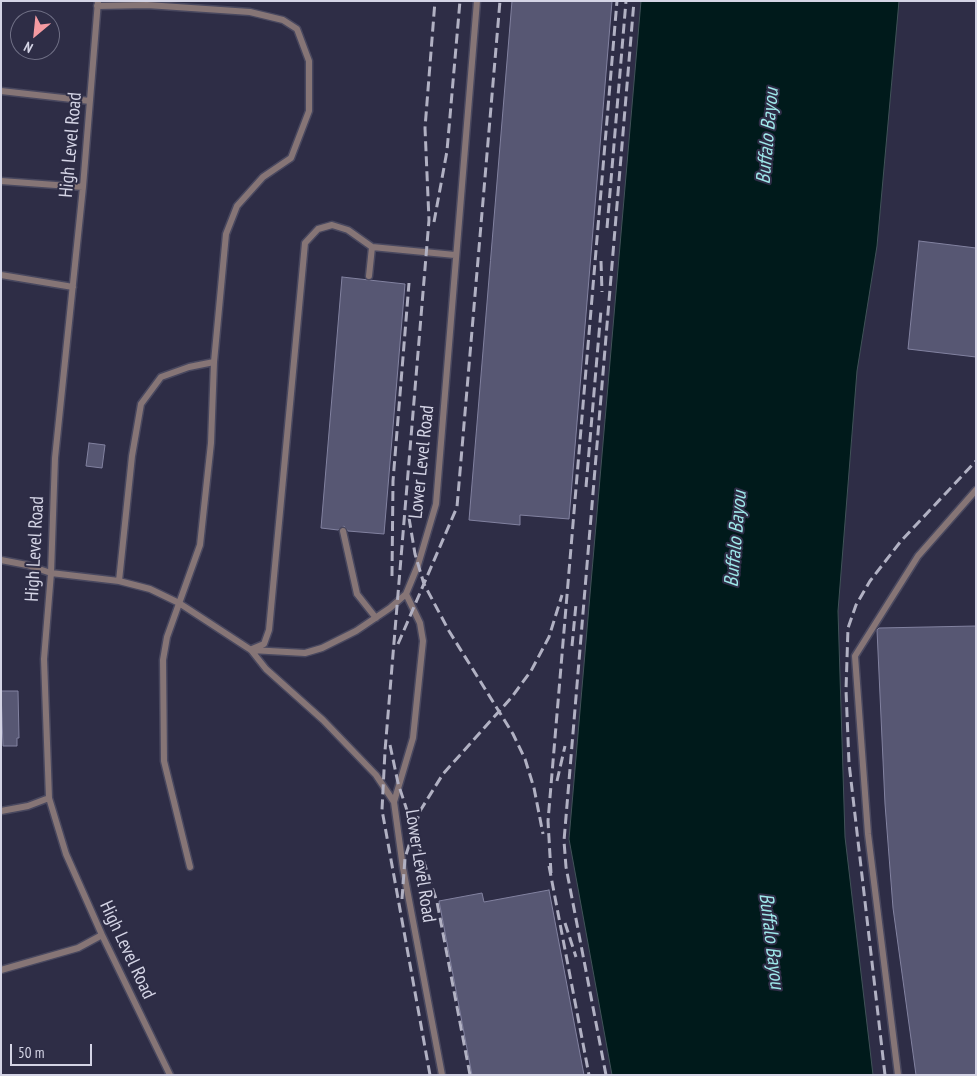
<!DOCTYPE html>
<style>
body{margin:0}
#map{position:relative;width:977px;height:1076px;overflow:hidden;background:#2e2d46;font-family:"PT Sans Narrow",sans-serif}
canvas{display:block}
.frame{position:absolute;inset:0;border:2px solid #d4d4e5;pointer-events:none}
.north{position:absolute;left:10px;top:10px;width:50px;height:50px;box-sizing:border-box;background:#2e2d46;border:1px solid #707086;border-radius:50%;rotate:208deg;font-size:14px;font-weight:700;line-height:20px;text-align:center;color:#d4d4e5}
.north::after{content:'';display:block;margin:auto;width:18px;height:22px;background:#f49aa1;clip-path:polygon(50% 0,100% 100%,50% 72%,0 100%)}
.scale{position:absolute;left:10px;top:1044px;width:82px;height:22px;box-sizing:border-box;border:2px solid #d4d4e5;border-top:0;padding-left:6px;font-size:15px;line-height:18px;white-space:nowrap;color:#d4d4e5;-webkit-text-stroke:4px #2e2d46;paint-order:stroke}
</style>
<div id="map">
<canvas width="977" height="1076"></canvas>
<div class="frame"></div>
<div class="north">N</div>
<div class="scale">50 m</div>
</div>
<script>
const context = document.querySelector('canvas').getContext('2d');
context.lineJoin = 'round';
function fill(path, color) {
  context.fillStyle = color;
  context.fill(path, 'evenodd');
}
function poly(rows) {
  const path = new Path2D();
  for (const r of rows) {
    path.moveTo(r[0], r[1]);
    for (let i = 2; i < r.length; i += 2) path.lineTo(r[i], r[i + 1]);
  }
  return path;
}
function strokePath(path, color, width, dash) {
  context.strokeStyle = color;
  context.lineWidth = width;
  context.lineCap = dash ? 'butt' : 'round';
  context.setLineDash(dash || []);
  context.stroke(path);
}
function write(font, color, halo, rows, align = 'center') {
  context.font = font + ' "PT Sans Narrow",sans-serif';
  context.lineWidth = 4;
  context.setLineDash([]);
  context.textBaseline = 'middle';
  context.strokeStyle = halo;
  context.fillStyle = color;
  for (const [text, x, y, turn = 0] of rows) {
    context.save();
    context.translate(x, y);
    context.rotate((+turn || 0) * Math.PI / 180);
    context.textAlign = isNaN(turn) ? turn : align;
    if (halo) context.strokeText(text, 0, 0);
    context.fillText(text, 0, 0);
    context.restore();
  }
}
const water = poly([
 [641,1,899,1,877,246,857,371,838,611,845,837,873,1075,612,1075,569,839,641,1]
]);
fill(water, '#001a1b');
strokePath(water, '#405258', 1);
const building = poly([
 [512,1,612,1,569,519,520,515,520,525,469,520,512,1],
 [919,241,976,248,976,357,908,349,919,241],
 [342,277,405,284,384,534,348,531,344,526,338,530,321,528,342,277],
 [89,443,105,445,102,468,86,466,89,443],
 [976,626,976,1075,916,1075,893,908,885,804,877,630,879,628,976,626],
 [1,691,18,691,19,738,17,738,17,746,3,746,1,691],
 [549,890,584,1075,472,1075,439,901,482,893,484,902,549,890]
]);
fill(building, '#575773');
strokePath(building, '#8282a0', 1);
const lane = poly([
 [98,1,83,187,55,458,51,573,44,659,49,798,66,854,102,935,170,1075],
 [97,6,147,5,250,12,283,20,297,29,309,61,309,111,291,158,263,177,237,206,226,234,214,362,211,443,200,545,167,637,163,660,164,761,190,867],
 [1,91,90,101],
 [1,181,83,187],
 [1,275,73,287],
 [369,276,372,247],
 [343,531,357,594,376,618],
 [1,560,27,565,51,573,119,581,150,589,179,603,251,650,266,669,323,720,376,775,394,802,403,868,442,1075],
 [119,581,132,456,141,404,161,377,189,367,214,362],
 [252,649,264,644,269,630,305,243,318,229,332,225,348,230,372,247,455,255],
 [251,650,305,653,322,648,356,631,390,608,406,594,418,565,436,504,477,1],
 [394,802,413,738,423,641,420,623,406,594],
 [1,811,28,806,49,798],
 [1,970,78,948,102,935],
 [898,1075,868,834,855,656,918,556,976,490]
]);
strokePath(lane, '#49485f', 9);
strokePath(lane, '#867576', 6);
strokePath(poly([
 [434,222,447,151,460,1],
 [607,228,626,1],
 [601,261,602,292],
 [586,487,601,310],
 [409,518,415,554,424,584,449,631,513,734,525,759,534,788,543,834],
 [392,576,393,481,409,283],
 [398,644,457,507,500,1],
 [572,646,576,604],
 [390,745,398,783,437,902,470,1075],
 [557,781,565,746],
 [549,866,589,1075],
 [551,873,548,821,617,1],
 [402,899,405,858,420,811,443,774,511,698,531,671,549,637,562,595],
 [565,923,576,957],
 [430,1075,382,810,385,751,429,220,425,128,435,1],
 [606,1075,566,867,564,841,634,1],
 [885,1075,849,763,846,690,848,628,856,605,870,581,901,541,976,461]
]), '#b1b1c3', 3, [10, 5]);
write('19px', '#d4d4e5', '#2e2d46', [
 ["High Level Road",71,145,-85],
 ["Lower Level Road",422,462,-84],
 ["High Level Road",35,549,-87],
 ["Lower Level Road",420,866,81],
 ["High Level Road",127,950,65]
]);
write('italic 20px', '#9ee7e9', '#2e2d46', [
 ["Buffalo Bayou",768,136,-85],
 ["Buffalo Bayou",736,539,-85],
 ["Buffalo Bayou",771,941,83]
]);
</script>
